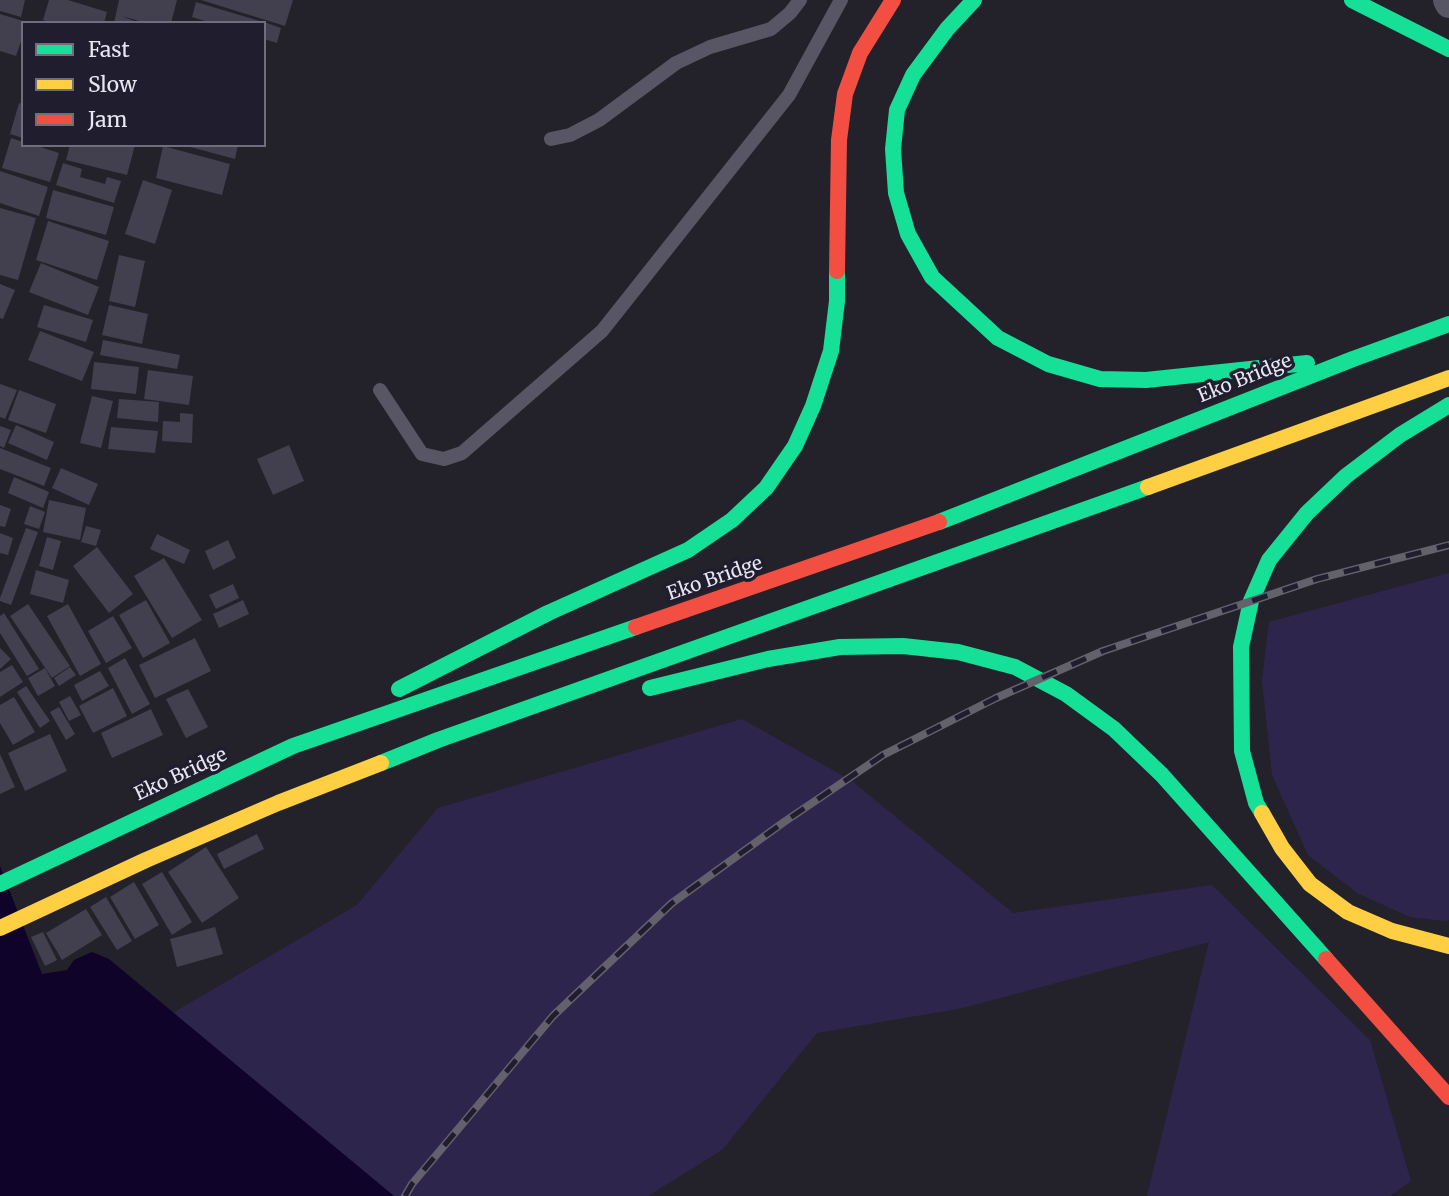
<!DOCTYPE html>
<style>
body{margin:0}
#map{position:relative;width:1449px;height:1196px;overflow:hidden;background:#23222a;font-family:Merriweather,serif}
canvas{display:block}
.legend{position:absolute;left:21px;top:21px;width:245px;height:126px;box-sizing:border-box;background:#201e2e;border:2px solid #706e7c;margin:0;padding:9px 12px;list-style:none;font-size:21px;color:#e7e6f1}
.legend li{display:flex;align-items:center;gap:14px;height:35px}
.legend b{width:35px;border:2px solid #706e7c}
</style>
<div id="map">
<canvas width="1449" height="1196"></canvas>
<ul class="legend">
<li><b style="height:9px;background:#16e098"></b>Fast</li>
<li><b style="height:9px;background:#ffcf43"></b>Slow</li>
<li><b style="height:9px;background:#f24e42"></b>Jam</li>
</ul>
</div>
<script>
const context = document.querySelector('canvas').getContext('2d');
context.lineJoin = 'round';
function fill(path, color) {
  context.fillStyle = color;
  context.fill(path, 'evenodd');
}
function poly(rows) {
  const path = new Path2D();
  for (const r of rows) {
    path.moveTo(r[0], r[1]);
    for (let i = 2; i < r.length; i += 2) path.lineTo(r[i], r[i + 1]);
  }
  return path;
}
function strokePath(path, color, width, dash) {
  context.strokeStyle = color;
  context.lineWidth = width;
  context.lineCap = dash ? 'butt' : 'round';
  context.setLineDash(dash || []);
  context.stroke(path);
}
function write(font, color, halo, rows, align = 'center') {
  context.font = font + ' Merriweather,serif';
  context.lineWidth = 7;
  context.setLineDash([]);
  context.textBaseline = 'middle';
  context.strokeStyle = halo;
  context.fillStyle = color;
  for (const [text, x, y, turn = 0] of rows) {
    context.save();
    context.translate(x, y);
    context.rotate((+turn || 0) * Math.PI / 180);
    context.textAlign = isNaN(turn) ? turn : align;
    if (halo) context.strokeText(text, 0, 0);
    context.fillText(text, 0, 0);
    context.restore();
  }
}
fill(poly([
 [1449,573,1449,920,1445,921,1410,917,1357,893,1308,855,1272,775,1262,680,1269,622],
 [742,719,852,781,1013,913,1212,885,1370,1040,1411,1181,1390,1196,1147,1196,1209,942,963,1008,817,1033,722,1150,648,1196,367,1196,171,1014,357,905,438,808]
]), '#2e254d');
fill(poly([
 [0,866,42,974,67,970,74,960,92,952,109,959,394,1196,0,1196]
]), '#0f0329');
fill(poly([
 [0,0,25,0,21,17,0,11],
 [49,0,68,0,107,12,104,23,51,23,43,20],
 [119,0,177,0,171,23,146,23,122,16,139,23,114,23],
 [201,0,293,0,285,26],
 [196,2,263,22,263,23,211,23,192,17],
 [0,14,23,21,23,36,16,56,0,51],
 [264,22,281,28,277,43,264,39],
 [19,103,23,104,23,138,10,134],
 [11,138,23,142,23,145,34,145,59,153,50,182,2,168],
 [70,145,135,145,127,175,66,160],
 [183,145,238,145,235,159],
 [163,146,230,164,222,195,156,178],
 [63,163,82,169,80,177,105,184,107,177,121,181,114,203,56,185],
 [0,171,48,187,39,216,0,203],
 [143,180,172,190,155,244,125,234],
 [53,190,114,207,106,235,46,218],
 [0,208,36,218,18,280,0,275],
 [48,221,109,241,97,280,36,260],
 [119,255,145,261,135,307,109,301],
 [41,263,99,287,88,315,29,292],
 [0,284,15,290,3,319,0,318],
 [44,305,93,320,86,342,37,327],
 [109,305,148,314,142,344,102,335],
 [40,331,94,352,82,381,28,360],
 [103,340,180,355,177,369,100,355],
 [94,362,139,367,136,394,91,389],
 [148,370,193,376,189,405,144,399],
 [0,384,17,390,5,419,0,417],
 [19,390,56,404,46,433,8,420],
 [92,396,113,401,101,448,80,443],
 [119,399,159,402,158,422,117,418],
 [180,413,193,414,192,443,162,441,163,421,180,422],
 [16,425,54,442,47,460,8,443],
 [0,426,11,430,4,448,0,446],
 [111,427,158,431,155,453,108,449],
 [289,445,304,481,273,495,257,459],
 [0,448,51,468,44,486,0,469],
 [61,468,98,484,89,505,52,488],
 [14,477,49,492,43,508,8,493],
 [49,500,86,508,80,540,43,532],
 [0,505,11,509,5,527,0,526],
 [30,506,45,512,39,529,24,524],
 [86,526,101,530,96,546,81,542],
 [26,528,38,532,11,605,0,601,0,598],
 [0,533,13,538,8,555,0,553],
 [157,534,190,550,184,564,150,549],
 [47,537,61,541,53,570,39,566],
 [228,540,236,558,213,570,205,551],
 [97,547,133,594,109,613,73,566],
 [164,558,202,620,172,638,134,576],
 [36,570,69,580,63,603,30,594],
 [233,584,239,598,216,609,209,595],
 [146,600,170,643,143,658,119,615],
 [243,600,249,614,219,628,213,614],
 [28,604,70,666,52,678,10,616],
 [68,604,101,664,80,676,47,616],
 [4,613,39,669,27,676,0,633,0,616],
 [113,616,132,648,106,663,88,631],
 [195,638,211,671,155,698,139,665],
 [0,648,11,659,0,669],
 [125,658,150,704,132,714,108,668],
 [12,665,23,682,0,697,0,672],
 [70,667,76,675,59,686,54,678],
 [45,668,55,686,38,696,28,678],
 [100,671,109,686,82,701,74,685],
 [26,686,50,721,40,728,17,692],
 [113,688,127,716,93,733,79,706],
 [188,689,208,727,186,738,166,699],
 [70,696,81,715,69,721,59,702],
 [14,697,35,732,13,745,0,723,0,705],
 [59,707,75,734,66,740,50,712],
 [151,709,163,735,112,758,101,733],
 [50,734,67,771,25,791,8,753],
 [0,754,15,787,0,794],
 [257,834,264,849,224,869,217,854],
 [206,847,239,898,202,923,168,872],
 [162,872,192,922,172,935,142,884],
 [134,882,159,925,135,939,110,897],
 [106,897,132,941,117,950,90,907],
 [86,909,102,935,62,960,46,933],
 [215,927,223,954,177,967,170,939],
 [43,932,57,960,45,966,31,937]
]), '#423f4f');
strokePath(poly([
 [551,139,570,135,599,120,676,63,710,47,771,29,790,13,800,0],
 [380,390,422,454,444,459,462,453,602,331,789,95,841,0]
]), '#585664', 14);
strokePath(poly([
 [1447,0,1449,4]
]), '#585664', 28);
strokePath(poly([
 [974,0,947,29,913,75,897,110,893,149,896,193,908,234,932,277,998,338,1048,364,1100,379,1146,380,1307,363],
 [1352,0,1449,49],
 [939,522,1353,359,1449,324],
 [650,688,768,659,840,647,903,646,958,652,1015,667,1066,694,1114,729,1162,775,1326,959],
 [399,689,548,613,688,550,732,520,766,488,795,446,813,406,831,351,837,301,837,271],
 [381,763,438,740,1148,487],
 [1262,813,1256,803,1242,751,1241,647,1251,601,1269,560,1307,513,1346,476,1400,435,1449,405],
 [0,884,293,746,636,627]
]), '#16e098', 16);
strokePath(poly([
 [1148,487,1449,378],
 [1262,813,1282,848,1310,884,1348,912,1392,931,1449,946],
 [0,928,146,860,278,803,381,763]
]), '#ffcf43', 16);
strokePath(poly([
 [837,271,839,140,845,94,860,53,893,0],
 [636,627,939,522],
 [1326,959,1449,1097]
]), '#f24e42', 16);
const rail = poly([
 [405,1196,412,1184,553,1016,672,903,784,822,883,755,996,698,1103,651,1317,579,1449,545]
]);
strokePath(rail, '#63616b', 8);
strokePath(rail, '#201e2e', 5, [16]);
write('19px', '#e7e6f1', '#201e2e', [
 ["Eko Bridge",1245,379,-22],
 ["Eko Bridge",715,579,-19],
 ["Eko Bridge",181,775,-25]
]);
</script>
